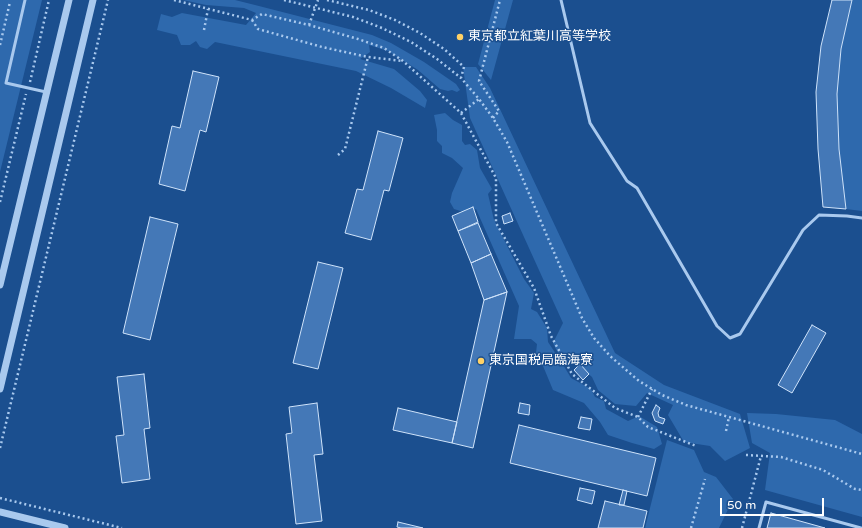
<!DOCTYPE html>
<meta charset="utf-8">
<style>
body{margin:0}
#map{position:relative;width:862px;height:528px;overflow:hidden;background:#1b4f8f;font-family:"Varela Round",sans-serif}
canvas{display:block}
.scale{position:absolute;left:720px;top:498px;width:104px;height:18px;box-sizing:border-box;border:2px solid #fff;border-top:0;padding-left:5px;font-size:12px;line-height:14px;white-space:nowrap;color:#fff;-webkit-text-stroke:3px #1b4f8f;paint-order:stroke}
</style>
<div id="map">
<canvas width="862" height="528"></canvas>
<div class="scale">50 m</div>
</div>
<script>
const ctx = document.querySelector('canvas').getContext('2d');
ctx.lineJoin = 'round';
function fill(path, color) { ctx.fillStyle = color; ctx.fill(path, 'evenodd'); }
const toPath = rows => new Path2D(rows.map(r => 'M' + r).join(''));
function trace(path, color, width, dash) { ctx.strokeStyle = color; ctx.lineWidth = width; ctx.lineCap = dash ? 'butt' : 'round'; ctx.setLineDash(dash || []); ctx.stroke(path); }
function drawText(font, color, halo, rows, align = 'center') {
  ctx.font = font + ' "Varela Round","Noto Sans JP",sans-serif'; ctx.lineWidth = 3; ctx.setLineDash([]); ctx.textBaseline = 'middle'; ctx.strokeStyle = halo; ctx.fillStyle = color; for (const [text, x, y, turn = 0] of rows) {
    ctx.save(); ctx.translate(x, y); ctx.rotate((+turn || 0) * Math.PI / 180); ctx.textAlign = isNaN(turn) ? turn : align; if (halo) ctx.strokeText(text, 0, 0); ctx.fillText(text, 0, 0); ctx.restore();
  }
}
fill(toPath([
 [0,0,42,0,0,172],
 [183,0,235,0,255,5,372,35,391,43,424,62,456,84,460,90,457,92,452,90,448,91,440,89,418,70,388,51,369,45,370,52,360,59,394,69,420,91,427,100,425,108,391,88,356,71,215,42,207,49,200,47,196,41,190,45,181,45,177,35,157,30,161,14,172,17,182,13,246,25,256,13,244,8,206,5],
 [495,0,513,0,491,80,478,64],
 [852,0,862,0,862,211,846,209,839,149,837,94,841,49],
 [463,67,476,67,490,88,615,353,664,385,740,414,750,448,725,461,710,446,684,442,668,415,673,405,647,393,636,406,615,404,598,390,592,377,579,366,561,359,553,343,563,323,470,118],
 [445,113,453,120,462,125,462,141,465,145,470,144,477,150,480,168,492,189,488,194,494,220,524,279,534,293,531,309,537,312,547,328,548,342,562,363,571,378,591,389,595,397,604,401,606,409,628,421,639,416,657,427,662,444,654,449,632,443,608,435,600,422,584,403,553,390,543,366,536,353,537,344,531,339,514,339,519,306,476,209,467,213,454,209,450,202,452,193,463,168,452,158,442,153,442,146,437,141,437,130,434,115],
 [747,413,776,414,835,420,862,434,862,517,765,490,770,453,752,443],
 [667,440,694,450,704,472,716,477,733,499,719,528,645,528]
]), '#2e69ad');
const building = toPath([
 [832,0,852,0,841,49,837,94,839,149,846,209,823,207,818,149,816,92,821,46,832,0],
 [193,71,219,77,206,132,200,130,185,191,159,184,172,126,180,128,193,71],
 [378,131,403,138,389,191,384,190,371,240,345,233,357,189,363,190,378,131],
 [473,207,478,222,458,231,452,216,473,207],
 [510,213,513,221,504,224,502,216,510,213],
 [150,217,178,224,150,340,123,333,150,217],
 [478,223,491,254,471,263,458,231,478,223],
 [491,254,507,292,484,300,471,263,491,254],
 [318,262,343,268,318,369,293,363,318,262],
 [507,292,473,448,452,443,484,300,507,292],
 [812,325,826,333,792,393,778,385,812,325],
 [580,364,589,374,583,380,574,370,580,364],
 [144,374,150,428,144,429,150,479,122,483,116,436,124,435,117,377,144,374],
 [317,403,323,454,314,455,322,521,296,524,286,434,292,433,289,407,317,403],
 [520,403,530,405,529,415,518,413,520,403],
 [656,405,660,408,658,413,659,417,665,419,663,424,655,421,652,413,656,405],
 [398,408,457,422,452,443,393,430,398,408],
 [581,417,592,419,590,430,578,428,581,417],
 [519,425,656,458,647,496,510,463,519,425],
 [580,488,595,491,592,504,577,500,580,488],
 [623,490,627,491,624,505,619,505,623,490],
 [605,501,647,511,643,528,598,528,605,501],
 [771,513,825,528,767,528,771,513],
 [398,522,423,528,401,528,397,527,398,522]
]);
fill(building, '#4478b7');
trace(building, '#cfe3fa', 1);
trace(toPath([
 [174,0,252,20,262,14,309,25,358,39,384,48,403,61,461,113,496,178,496,223,534,288,551,336,572,374,615,408,638,417,648,427,696,446],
 [327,0,369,10,395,20,420,33,444,49,464,67,461,78,479,99,493,118,507,142,582,318,594,338,610,356,639,381,662,395,686,405,862,454],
 [252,20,258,29,322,47,368,57,403,61],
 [309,25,318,0],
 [204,30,208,9],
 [0,45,10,2],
 [30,82,49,0],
 [461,113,479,99],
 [493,118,499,111,479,81,500,0],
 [338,155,345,149,368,57],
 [0,202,26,94],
 [638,417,652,389],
 [726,431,729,417],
 [0,448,108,0],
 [746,455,781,457,823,470,855,489,862,490],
 [0,498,122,528],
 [691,528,705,479],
 [742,528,761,456]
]), '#a9c9ee', 2.5, [2, 3]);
trace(toPath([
 [25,0,6,83,46,92],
 [561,0,590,123,627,181,637,188,717,326,730,338,740,334,803,230,819,215,847,216,862,218],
 [759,528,766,502,861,528]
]), '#a9c9ee', 3);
trace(toPath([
 [0,285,69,0],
 [0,389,93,0],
 [0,512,65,528]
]), '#a9c9ee', 7);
trace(toPath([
 [284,0,353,17,382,28,411,42,437,59,461,78]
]), '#a9c9ee', 2.5, [2, 3]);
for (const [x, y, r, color] of [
 [460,37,4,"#ffd166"],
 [481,361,4,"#ffd166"]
]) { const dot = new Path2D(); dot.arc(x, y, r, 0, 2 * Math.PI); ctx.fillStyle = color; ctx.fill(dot); trace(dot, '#1b4f8f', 1.5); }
drawText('13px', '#fff', '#1b4f8f', [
 ["東京都立紅葉川高等学校",468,37],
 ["東京国税局臨海寮",489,361]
], 'left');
</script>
